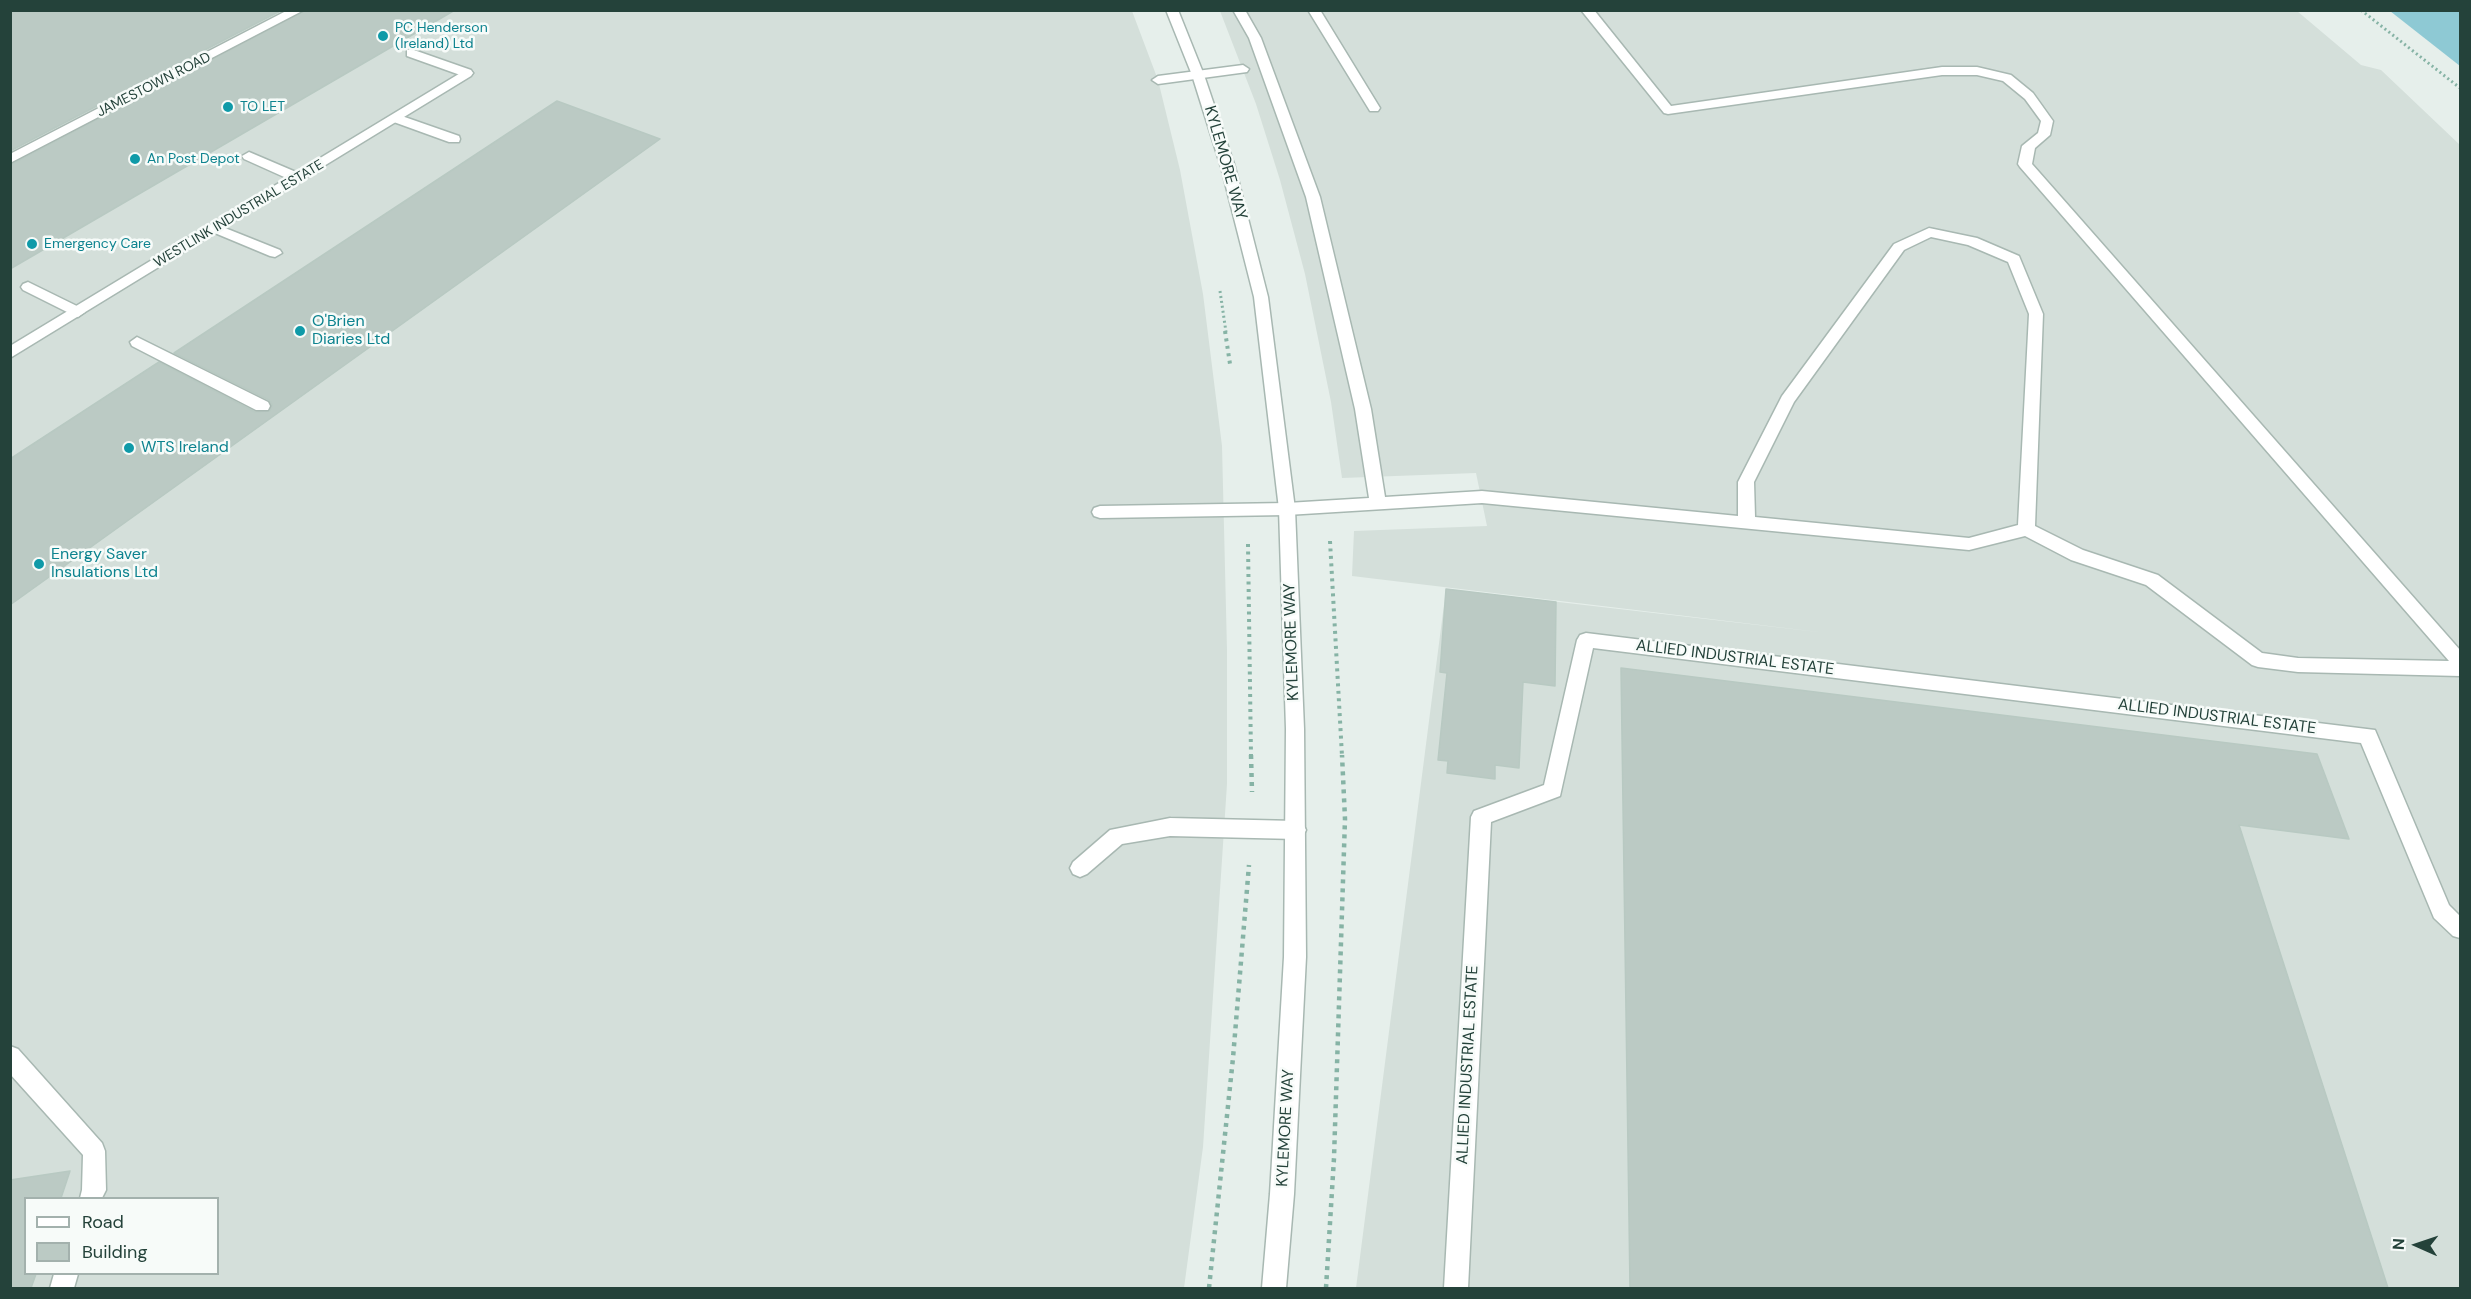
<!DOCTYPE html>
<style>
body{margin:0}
#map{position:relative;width:2471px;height:1299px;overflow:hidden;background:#e6efeb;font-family:"DM Sans",sans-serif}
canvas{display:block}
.frame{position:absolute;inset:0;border:12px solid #24423a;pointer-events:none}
.legend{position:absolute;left:24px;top:1197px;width:195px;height:78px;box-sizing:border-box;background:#f7fbf9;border:2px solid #a3b1ad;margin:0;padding:8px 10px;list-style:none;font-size:18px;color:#24423a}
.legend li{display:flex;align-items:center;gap:12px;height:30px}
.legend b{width:30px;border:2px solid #a3b1ad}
.north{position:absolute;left:2387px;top:1215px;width:60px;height:60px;-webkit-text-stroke:4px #f7fbf9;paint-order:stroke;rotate:273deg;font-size:16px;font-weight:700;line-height:24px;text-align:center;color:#24423a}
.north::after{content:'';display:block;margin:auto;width:21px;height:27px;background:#24423a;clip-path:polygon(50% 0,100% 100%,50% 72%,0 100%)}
</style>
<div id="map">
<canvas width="2471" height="1299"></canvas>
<div class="frame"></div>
<ul class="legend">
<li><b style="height:8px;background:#fff"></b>Road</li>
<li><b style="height:16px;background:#bbcac4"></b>Building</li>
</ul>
<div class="north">N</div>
</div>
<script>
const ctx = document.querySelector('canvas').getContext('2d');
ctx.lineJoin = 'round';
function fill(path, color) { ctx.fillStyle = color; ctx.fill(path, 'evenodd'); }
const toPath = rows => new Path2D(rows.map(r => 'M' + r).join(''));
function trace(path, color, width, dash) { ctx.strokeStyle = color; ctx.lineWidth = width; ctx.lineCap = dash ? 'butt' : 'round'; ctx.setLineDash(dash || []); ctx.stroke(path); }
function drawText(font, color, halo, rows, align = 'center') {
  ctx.font = font + ' "DM Sans",sans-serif'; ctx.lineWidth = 5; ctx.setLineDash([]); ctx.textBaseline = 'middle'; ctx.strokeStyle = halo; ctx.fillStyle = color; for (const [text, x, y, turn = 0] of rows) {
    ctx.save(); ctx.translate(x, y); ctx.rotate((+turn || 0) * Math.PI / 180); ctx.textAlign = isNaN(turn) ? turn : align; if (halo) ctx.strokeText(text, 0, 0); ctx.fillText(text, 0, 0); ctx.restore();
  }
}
fill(toPath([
 [10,11,1132,11,1158,80,1180,170,1203,294,1222,446,1227,650,1227,784,1203,1147,1184,1288,11,1288],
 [26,1198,218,1198,218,1274,26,1274],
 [1220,11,2297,11,2361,65,2381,70,2460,145,2460,1288,1356,1288,1446,589,1827,633,1352,576,1354,531,1487,526,1476,473,1342,478,1331,402,1305,274,1280,180,1256,104]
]), '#d4dfda');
fill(toPath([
 [2390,11,2460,11,2460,66]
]), '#8ec9d4');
const building = toPath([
 [10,10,282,10,10,151,10,10],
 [306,10,455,10,10,269,10,165,306,10],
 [557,101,660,139,10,605,10,459,159,362,255,412,270,411,272,405,269,400,174,353,557,101],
 [1446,589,1556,602,1555,686,1523,682,1519,768,1495,765,1495,779,1447,773,1448,761,1438,760,1447,673,1440,672,1446,589],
 [1621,668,2317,754,2349,839,2239,825,2388,1288,1630,1288,1621,668],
 [70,1171,61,1198,26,1198,26,1274,36,1274,31,1288,10,1288,10,1180,70,1171]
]);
fill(building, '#bbcac4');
trace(building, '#b8c9c2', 1.5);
const service = toPath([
 [1233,10,1245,10,1261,38,1320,197,1371,409,1385,497,1482,491,1738,516,1738,482,1782,396,1894,244,1929,228,1977,238,2019,256,2043,314,2035,526,2083,550,2158,575,2262,653,2298,658,2449,661,2020,167,2018,164,2022,146,2038,133,2041,121,2025,99,2003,81,1977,75,1942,75,1668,114,1664,113,1581,10,1594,10,1671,106,1942,67,1977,67,2011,75,2033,93,2053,121,2050,135,2035,148,2032,164,2460,650,2460,676,2298,672,2258,667,2252,665,2146,585,2071,560,2025,536,1969,550,1482,503,1287,515,1100,518,1094,516,1092,512,1094,508,1100,506,1287,503,1369,498,1355,409,1306,197,1249,38,1233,10],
 [1931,237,1968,245,2008,262,2029,314,2018,525,1969,538,1755,517,1754,482,1794,402,1904,250,1931,237],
 [1308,10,1320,10,1380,108,1378,111,1370,111,1308,10],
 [411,49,471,70,473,73,467,77,463,76,407,56,407,50,411,49],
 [1243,65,1249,69,1247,72,1158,84,1152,80,1158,76,1243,65],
 [396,114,459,136,460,139,459,142,449,142,391,121,390,118,396,114],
 [249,152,303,175,305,178,298,182,293,181,244,159,242,156,249,152],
 [215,224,280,250,282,253,275,257,270,256,210,231,208,228,215,224],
 [28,282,83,309,85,312,78,317,73,315,23,290,21,287,23,284,28,282],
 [137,337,268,402,270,406,268,410,256,410,132,346,130,342,137,337],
 [1586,633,2375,730,2449,905,2460,916,2460,938,2453,936,2434,918,2361,743,1593,648,1560,796,1491,822,1468,1288,1444,1288,1471,817,1474,811,1544,785,1577,640,1580,635,1586,633],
 [1170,818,1296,821,1303,824,1306,830,1303,836,1296,839,1170,836,1122,844,1087,874,1080,877,1073,874,1070,868,1073,862,1110,830,1170,818],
 [10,1046,18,1049,102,1143,105,1151,106,1190,102,1198,80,1198,82,1190,83,1155,10,1074,10,1046],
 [54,1274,78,1274,74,1288,50,1288,54,1274]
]);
const minor = toPath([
 [288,10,304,10,10,163,10,154,288,10],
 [1166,10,1178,10,1204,75,1235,167,1268,297,1295,509,1304,729,1306,957,1294,1194,1286,1288,1262,1288,1270,1194,1284,957,1286,729,1279,509,1254,297,1221,167,1192,75,1166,10],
 [467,69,473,73,471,76,10,358,10,346,467,69]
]);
trace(service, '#a8b8b2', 3);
trace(minor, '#a8b8b2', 3);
trace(toPath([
 [2361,10,2460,88],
 [1220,291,1226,332]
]), '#86b3a5', 3, [2, 3]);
trace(toPath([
 [1225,331,1230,364],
 [1330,541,1342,756],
 [1248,544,1251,756]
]), '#86b3a5', 4, [3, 4.5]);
trace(toPath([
 [1251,755,1252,792],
 [1209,1288,1233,1058,1249,865],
 [1326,1288,1334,1158,1345,819,1342,755]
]), '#86b3a5', 4.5, [4, 5]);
fill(service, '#fff');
fill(minor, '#fff');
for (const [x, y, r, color] of [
 [383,36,6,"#0f9aa8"],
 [228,107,6,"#0f9aa8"],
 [135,159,6,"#0f9aa8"],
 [32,244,6,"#0f9aa8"],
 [300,331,6,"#0f9aa8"],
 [129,448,6,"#0f9aa8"],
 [39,564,6,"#0f9aa8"]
]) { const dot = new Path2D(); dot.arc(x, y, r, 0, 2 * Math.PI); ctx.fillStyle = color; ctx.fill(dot); trace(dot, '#f7fbf9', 2); }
drawText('14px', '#0d838f', '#f7fbf9', [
 ["PC Henderson",395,28],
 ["(Ireland) Ltd",395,44],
 ["TO LET",240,107],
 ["An Post Depot",147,159],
 ["Emergency Care",44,244]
], 'left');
drawText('14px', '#24423a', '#f7fbf9', [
 ["JAMESTOWN ROAD",154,85,-27],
 ["WESTLINK INDUSTRIAL ESTATE",239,214,-31]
]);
drawText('16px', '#24423a', '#f7fbf9', [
 ["KYLEMORE WAY",1225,163,74],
 ["KYLEMORE WAY",1292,642,-92],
 ["ALLIED INDUSTRIAL ESTATE",1735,658,7],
 ["ALLIED INDUSTRIAL ESTATE",2217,717,7],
 ["ALLIED INDUSTRIAL ESTATE",1468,1065,-87],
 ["KYLEMORE WAY",1286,1128,-87]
]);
drawText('16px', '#0d838f', '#f7fbf9', [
 ["O'Brien",312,322],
 ["Diaries Ltd",312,340],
 ["WTS Ireland",141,448],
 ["Energy Saver",51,555],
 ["Insulations Ltd",51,573]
], 'left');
</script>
